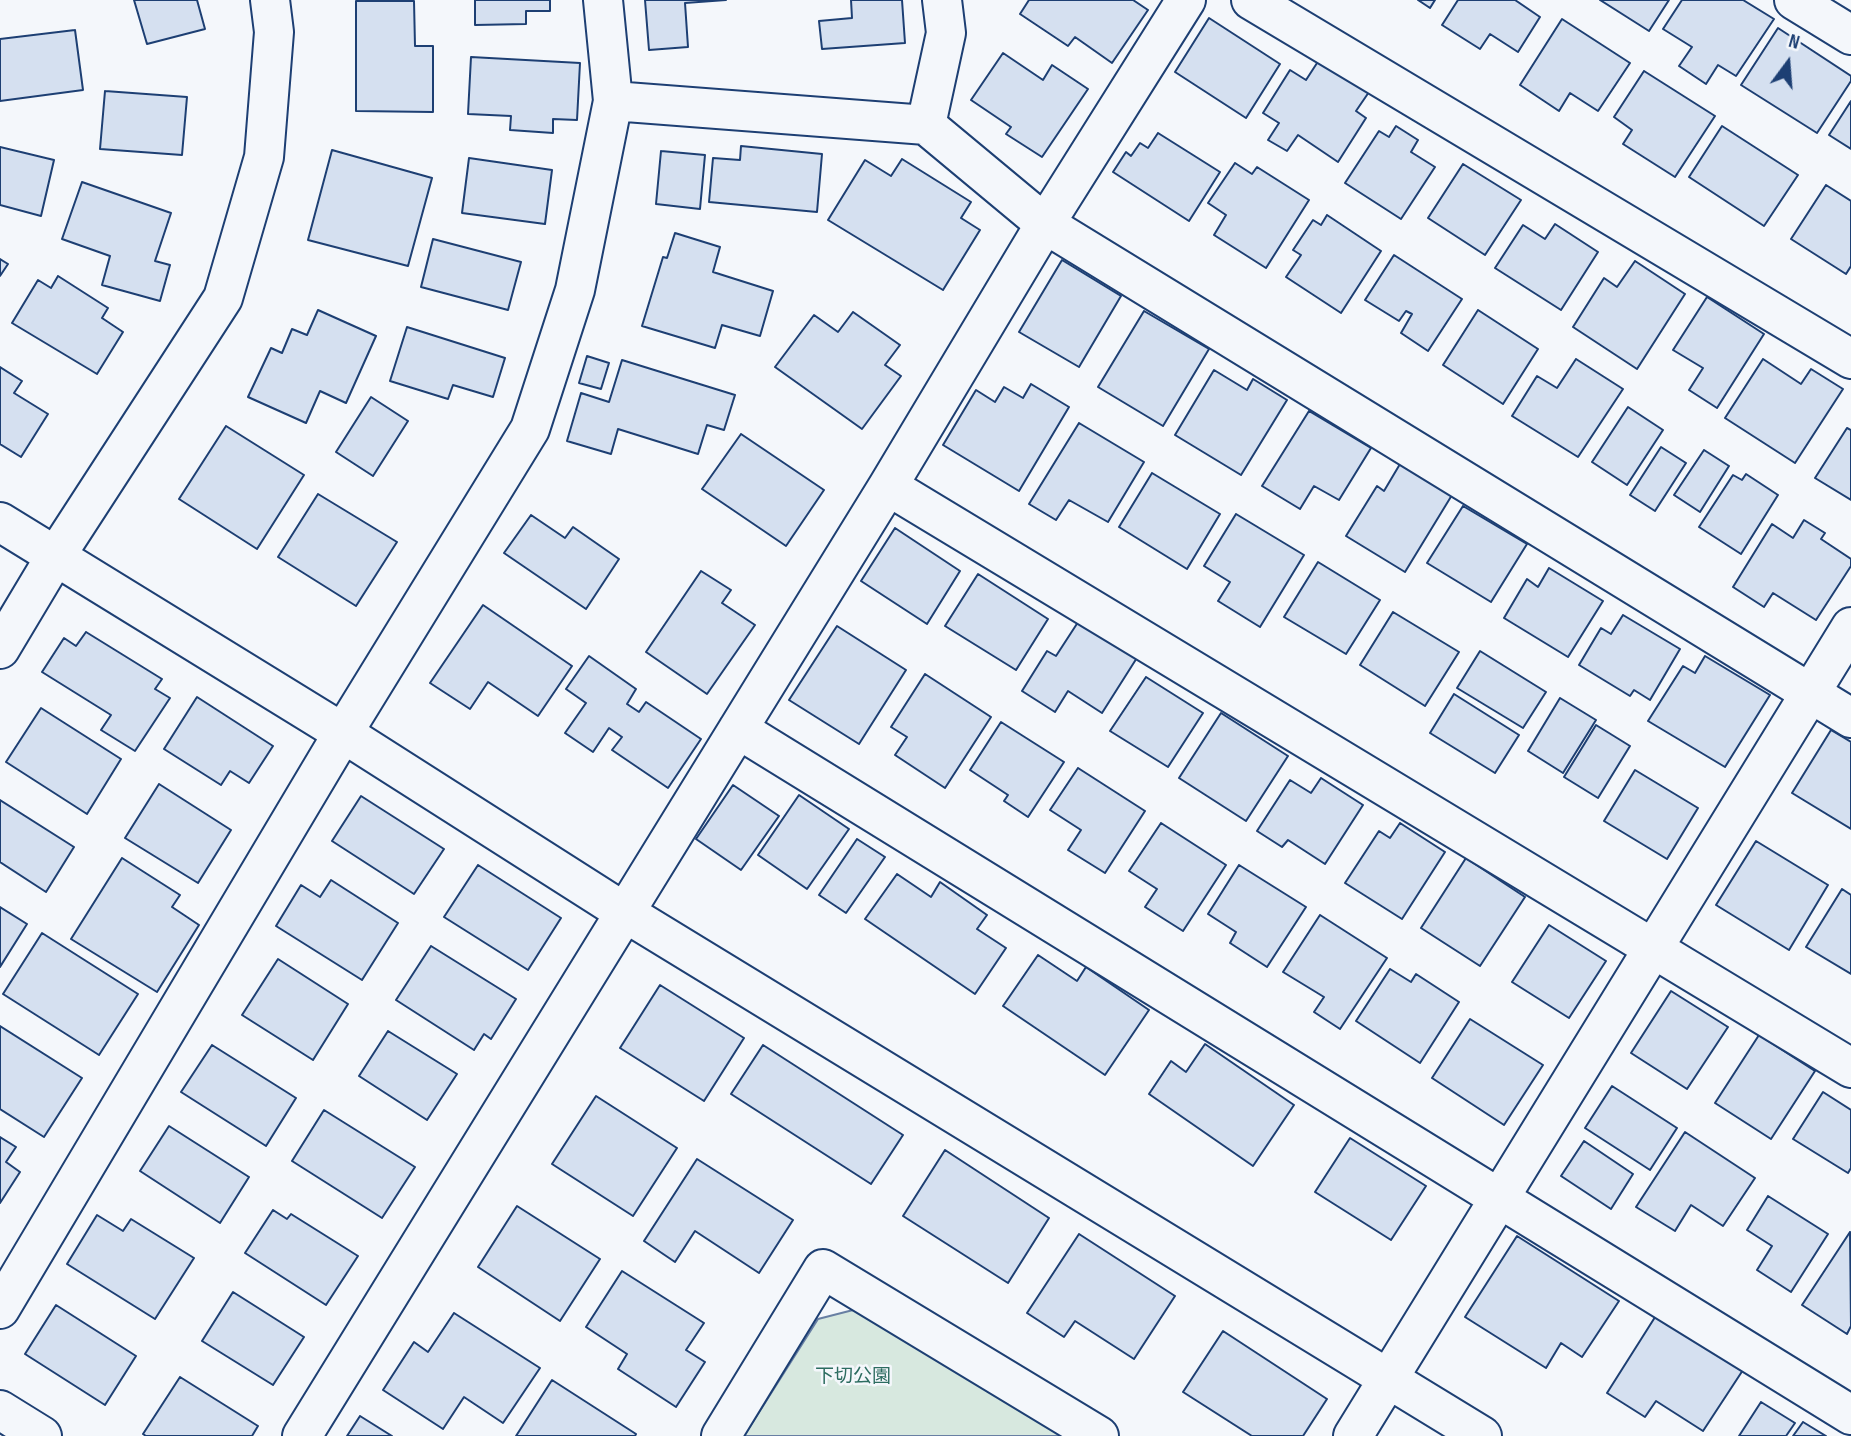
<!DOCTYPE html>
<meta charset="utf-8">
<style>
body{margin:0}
#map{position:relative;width:1851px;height:1436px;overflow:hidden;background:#f4f7fb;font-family:"Sofia Sans Condensed",sans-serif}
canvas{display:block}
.north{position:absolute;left:1753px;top:28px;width:70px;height:70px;-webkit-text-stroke:5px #f4f7fb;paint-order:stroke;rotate:16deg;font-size:19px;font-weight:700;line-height:28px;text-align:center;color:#1d3f73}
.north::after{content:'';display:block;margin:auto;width:24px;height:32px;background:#1d3f73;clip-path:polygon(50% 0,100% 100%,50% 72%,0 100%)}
</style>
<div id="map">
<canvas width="1851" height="1436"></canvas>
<div class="north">N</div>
</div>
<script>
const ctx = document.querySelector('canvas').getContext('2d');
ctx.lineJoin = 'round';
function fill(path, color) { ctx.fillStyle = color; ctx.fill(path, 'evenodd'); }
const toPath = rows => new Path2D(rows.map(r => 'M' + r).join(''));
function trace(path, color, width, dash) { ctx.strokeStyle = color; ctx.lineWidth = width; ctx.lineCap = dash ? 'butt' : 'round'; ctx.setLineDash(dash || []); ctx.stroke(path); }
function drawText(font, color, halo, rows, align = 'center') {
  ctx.font = font + ' "Sofia Sans Condensed","Noto Sans JP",sans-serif'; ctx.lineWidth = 5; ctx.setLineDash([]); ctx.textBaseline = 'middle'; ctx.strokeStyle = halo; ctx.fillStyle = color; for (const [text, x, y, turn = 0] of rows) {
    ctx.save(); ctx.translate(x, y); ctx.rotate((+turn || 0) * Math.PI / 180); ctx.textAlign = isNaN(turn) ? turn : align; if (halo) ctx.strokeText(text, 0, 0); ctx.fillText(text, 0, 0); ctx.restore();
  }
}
const green = toPath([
 [857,1309,1067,1436,744,1436,818,1319,857,1309]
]);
fill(green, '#d7e8df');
trace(green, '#687fa3', 2);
const building = toPath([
 [134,0,197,0,205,29,147,44,134,0],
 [475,0,550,0,550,11,526,11,526,24,475,25,475,0],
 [645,0,726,0,685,3,688,47,649,50,645,0],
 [851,0,902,0,905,43,822,49,819,21,852,18,851,0],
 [1029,0,1133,0,1148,10,1112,63,1075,37,1068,46,1020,14,1029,0],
 [1418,0,1435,0,1430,8,1418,0],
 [1458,0,1515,0,1540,17,1518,52,1490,34,1480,49,1442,25,1458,0],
 [1600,0,1669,0,1649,31,1600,0],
 [1682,0,1743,0,1774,19,1736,76,1718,65,1706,84,1679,66,1692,47,1663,29,1682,0],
 [356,1,414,1,415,46,433,46,433,112,356,111,356,1],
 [1209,18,1280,64,1246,118,1175,72,1209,18],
 [1562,19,1630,63,1598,111,1570,93,1559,111,1520,85,1562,19],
 [1778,28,1851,76,1851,81,1817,133,1741,85,1778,28],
 [75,30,83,90,0,101,0,39,75,30],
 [1003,53,1043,80,1052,65,1088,89,1042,157,1006,134,1011,127,971,100,1003,53],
 [471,57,580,63,577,120,553,119,553,133,510,130,511,116,468,114,471,57],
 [1319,60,1369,92,1356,111,1366,118,1338,162,1298,135,1287,151,1268,140,1279,123,1263,113,1290,70,1306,80,1319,60],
 [1644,71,1715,116,1675,177,1623,144,1632,130,1614,117,1644,71],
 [105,91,187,97,182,155,100,149,105,91],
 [1851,101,1851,149,1829,135,1851,101],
 [1396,126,1418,140,1411,152,1435,167,1401,219,1345,183,1379,131,1389,137,1396,126],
 [1722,126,1798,175,1764,226,1689,177,1722,126],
 [1158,133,1220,172,1189,221,1113,172,1126,152,1131,156,1140,143,1148,148,1158,133],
 [741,146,822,154,817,212,709,202,713,158,740,160,741,146],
 [0,147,54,160,41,216,0,205,0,147],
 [332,150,432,178,408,266,308,240,332,150],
 [661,151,705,155,700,209,656,204,661,151],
 [469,158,552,170,545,224,462,213,469,158],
 [902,159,971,202,961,218,980,230,943,290,828,220,865,160,891,176,902,159],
 [1235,163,1252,174,1257,167,1309,200,1266,268,1214,235,1226,215,1208,203,1235,163],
 [1463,164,1521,200,1485,255,1428,218,1463,164],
 [82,182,171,213,155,261,170,265,160,301,102,285,110,256,62,239,82,182],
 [1826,185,1851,201,1851,266,1846,274,1791,239,1826,185],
 [1327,215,1381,251,1341,313,1286,277,1301,255,1293,250,1313,220,1321,225,1327,215],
 [1555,224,1598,252,1561,310,1495,268,1523,225,1545,239,1555,224],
 [675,233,720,247,713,272,773,291,760,336,722,325,715,348,642,326,663,257,667,258,675,233],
 [433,239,521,262,508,310,421,287,433,239],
 [1394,255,1462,299,1428,351,1401,333,1412,314,1406,311,1399,321,1365,300,1394,255],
 [0,259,8,264,0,276,0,259],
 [1062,260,1121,296,1079,367,1019,332,1062,260],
 [1635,261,1685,294,1637,369,1573,327,1604,278,1617,287,1635,261],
 [58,276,108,308,102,318,123,332,97,374,12,323,38,280,51,288,58,276],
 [1707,297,1764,334,1717,408,1689,390,1703,368,1673,350,1707,297],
 [318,310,376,336,346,403,320,391,306,423,248,397,271,348,282,353,292,329,307,335,318,310],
 [1478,310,1538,349,1503,404,1443,365,1478,310],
 [1144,311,1209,349,1163,426,1098,387,1144,311],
 [853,312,900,345,885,365,901,376,862,429,775,367,814,315,838,332,853,312],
 [407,327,505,358,493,397,453,385,448,399,390,381,407,327],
 [587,356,609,363,601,389,579,383,587,356],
 [1576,359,1623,389,1578,457,1512,416,1537,376,1557,388,1576,359],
 [1763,359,1801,384,1811,369,1843,389,1795,463,1725,418,1763,359],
 [622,360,735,395,724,430,707,425,698,454,618,429,611,454,567,441,581,393,609,402,622,360],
 [0,367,22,381,14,393,48,414,21,457,0,444,0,367],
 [1214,370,1247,390,1253,379,1287,400,1241,475,1175,435,1214,370],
 [1031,384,1069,407,1019,491,943,445,976,390,995,402,1004,387,1023,398,1031,384],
 [371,397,408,421,373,476,336,452,371,397],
 [1628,407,1663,430,1627,485,1592,462,1628,407],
 [1309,411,1371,448,1339,500,1314,486,1300,509,1262,486,1309,411],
 [1079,423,1144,462,1108,522,1069,500,1056,520,1029,504,1079,423],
 [226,426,304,475,257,549,179,499,226,426],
 [1847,428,1851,430,1851,500,1815,478,1847,428],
 [741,434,824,490,786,546,702,489,741,434],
 [1661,447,1686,463,1655,511,1630,495,1661,447],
 [1704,450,1729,466,1700,512,1674,495,1704,450],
 [1400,464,1452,495,1405,572,1346,536,1377,486,1384,491,1400,464],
 [1152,473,1220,514,1187,569,1119,527,1152,473],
 [1746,474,1778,495,1741,554,1699,527,1733,475,1742,480,1746,474],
 [318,494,397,542,356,606,278,557,318,494],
 [1463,506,1527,544,1491,602,1427,563,1463,506],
 [1236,514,1304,555,1260,627,1218,601,1230,582,1204,566,1236,514],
 [531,515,565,538,573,527,619,559,586,609,504,553,531,515],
 [1804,520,1825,533,1821,539,1851,559,1851,566,1816,620,1773,593,1764,607,1733,587,1772,524,1793,538,1804,520],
 [895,528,960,571,927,624,861,581,895,528],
 [1318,562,1380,600,1346,654,1284,617,1318,562],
 [1549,568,1603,601,1568,657,1504,618,1527,579,1538,587,1549,568],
 [701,571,731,590,722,603,755,625,707,694,646,652,701,571],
 [978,574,1048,619,1016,670,945,626,978,574],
 [483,605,572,666,538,716,488,682,470,709,430,683,483,605],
 [1393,612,1459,652,1425,706,1360,665,1393,612],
 [1623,615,1680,649,1650,700,1634,690,1630,696,1579,665,1601,628,1611,634,1623,615],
 [1082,616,1140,653,1102,713,1068,691,1055,712,1022,691,1047,651,1056,656,1082,616],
 [837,626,906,670,859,744,789,700,837,626],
 [86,632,162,679,155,689,170,698,135,751,101,730,111,715,42,672,64,638,76,646,86,632],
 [1480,651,1546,692,1523,728,1457,688,1480,651],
 [589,656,636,689,627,704,639,712,646,702,701,739,668,788,612,750,622,737,609,728,593,752,565,733,586,703,566,689,589,656],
 [1705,656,1770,695,1725,767,1648,721,1683,666,1695,673,1705,656],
 [925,674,991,717,945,788,895,755,907,737,891,727,925,674],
 [1146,677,1203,713,1168,767,1110,731,1146,677],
 [1454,694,1519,735,1495,773,1430,733,1454,694],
 [197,697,273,746,249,783,230,771,221,785,164,749,197,697],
 [1560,698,1596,720,1563,773,1528,751,1560,698],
 [41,708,121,759,87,814,6,762,41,708],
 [1221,713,1288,756,1246,821,1179,778,1221,713],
 [1001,722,1064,762,1028,817,1004,801,1008,795,970,770,1001,722],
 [1596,725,1630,746,1598,798,1564,777,1596,725],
 [1831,730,1851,742,1851,829,1792,793,1831,730],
 [1078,768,1145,811,1105,873,1068,850,1081,830,1050,810,1078,768],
 [1635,770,1698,808,1667,859,1604,821,1635,770],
 [1321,778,1363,805,1325,864,1288,840,1282,847,1257,831,1290,780,1311,793,1321,778],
 [159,784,231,830,198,883,125,838,159,784],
 [733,785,779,816,741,870,696,839,733,785],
 [799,795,849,829,807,889,758,855,799,795],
 [361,796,444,849,414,894,332,841,361,796],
 [0,800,74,847,46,892,0,862,0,800],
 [1161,823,1226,865,1183,931,1145,907,1157,889,1129,871,1161,823],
 [1400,823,1445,852,1402,919,1345,883,1379,831,1390,838,1400,823],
 [857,839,885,857,846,913,819,895,857,839],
 [1756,841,1828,885,1789,950,1716,905,1756,841],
 [122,858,180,895,172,907,199,925,157,992,71,939,122,858],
 [1466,858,1525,897,1480,966,1421,928,1466,858],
 [478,865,561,918,528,970,444,917,478,865],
 [1239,865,1306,907,1267,967,1230,943,1236,932,1208,914,1239,865],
 [897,874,931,897,940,882,987,915,977,929,1006,948,975,994,865,919,897,874],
 [331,880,398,923,362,980,276,926,301,885,320,897,331,880],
 [1842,889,1851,895,1851,974,1806,947,1842,889],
 [0,907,27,924,0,967,0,907],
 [1320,915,1387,958,1340,1029,1314,1012,1324,997,1283,972,1320,915],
 [1549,925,1606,961,1569,1018,1512,982,1549,925],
 [42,933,138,994,99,1055,3,994,42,933],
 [431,946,516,999,491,1039,484,1034,474,1050,396,1000,431,946],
 [1038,955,1077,981,1086,967,1149,1010,1105,1075,1003,1006,1038,955],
 [278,959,348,1004,313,1060,242,1015,278,959],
 [1390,969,1411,982,1416,974,1459,1002,1420,1063,1356,1021,1390,969],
 [660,985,744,1038,704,1101,620,1048,660,985],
 [1671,991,1728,1027,1687,1089,1631,1053,1671,991],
 [1470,1019,1543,1065,1504,1125,1432,1078,1470,1019],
 [0,1026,82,1078,44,1137,0,1109,0,1026],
 [388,1031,457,1074,427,1120,359,1076,388,1031],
 [1759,1035,1815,1071,1771,1139,1715,1103,1759,1035],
 [1205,1044,1294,1105,1253,1166,1149,1094,1171,1061,1186,1072,1205,1044],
 [212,1045,296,1098,266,1146,181,1092,212,1045],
 [763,1045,903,1135,871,1184,731,1094,763,1045],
 [1612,1086,1677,1128,1650,1170,1585,1128,1612,1086],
 [1823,1092,1851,1110,1851,1168,1848,1173,1793,1139,1823,1092],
 [596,1096,677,1148,633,1216,552,1164,596,1096],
 [324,1110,415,1167,382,1218,292,1161,324,1110],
 [169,1126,249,1177,220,1223,140,1171,169,1126],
 [1685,1132,1755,1178,1723,1226,1691,1205,1675,1231,1636,1207,1685,1132],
 [0,1137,16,1147,6,1162,20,1172,0,1203,0,1137],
 [1350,1138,1426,1186,1391,1240,1315,1192,1350,1138],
 [1584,1141,1633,1174,1611,1209,1561,1176,1584,1141],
 [945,1150,1049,1218,1008,1283,903,1216,945,1150],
 [697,1159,793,1220,759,1273,695,1231,675,1262,644,1241,697,1159],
 [1768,1196,1828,1234,1791,1292,1757,1270,1772,1246,1747,1230,1768,1196],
 [517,1206,600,1259,560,1321,478,1267,517,1206],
 [273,1210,287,1219,291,1214,358,1256,326,1305,245,1253,273,1210],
 [97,1215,123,1231,131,1219,194,1258,155,1319,67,1264,97,1215],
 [1850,1232,1851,1326,1847,1334,1802,1305,1850,1232],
 [1079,1234,1175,1296,1134,1359,1075,1321,1064,1337,1027,1313,1079,1234],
 [1517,1236,1619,1301,1582,1357,1561,1343,1546,1368,1465,1317,1517,1236],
 [622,1271,704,1323,686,1350,705,1362,676,1407,618,1369,627,1354,586,1327,622,1271],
 [233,1292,304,1337,273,1385,202,1341,233,1292],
 [56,1305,136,1356,105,1405,25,1354,56,1305],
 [454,1313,540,1368,503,1423,464,1397,443,1429,383,1390,414,1342,428,1352,454,1313],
 [1657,1314,1743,1370,1703,1431,1656,1401,1645,1417,1607,1393,1657,1314],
 [1223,1331,1327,1399,1303,1436,1252,1436,1183,1392,1223,1331],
 [180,1377,258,1426,252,1436,146,1436,143,1434,180,1377],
 [552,1380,636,1434,635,1436,516,1436,552,1380],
 [1761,1402,1795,1423,1786,1436,1739,1436,1761,1402],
 [360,1416,392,1436,347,1436,360,1416],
 [1803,1422,1826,1436,1793,1436,1803,1422]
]);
fill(building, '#d5e0f0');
trace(building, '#1d3f73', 2);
const minor = toPath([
 [1251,0,1851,359],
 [1794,0,1851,35],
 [613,101,926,125,1045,224,1851,718],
 [926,125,946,33,942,0],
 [888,486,1851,1068],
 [0,522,343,733,624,912,1482,1436],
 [0,649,55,557,223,298,264,157,274,32,270,0],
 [738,729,1851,1415],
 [0,1309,343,733,530,429,575,290,613,101,603,0],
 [0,1410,42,1436],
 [302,1436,888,486,1045,224,1186,0],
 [721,1436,823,1269,1099,1436],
 [1353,1436,1851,627]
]);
trace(minor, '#1d3f73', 42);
trace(minor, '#f4f7fb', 38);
drawText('19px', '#2c6c60', '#f4f7fb', [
 ["下切公園",853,1377]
]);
</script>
